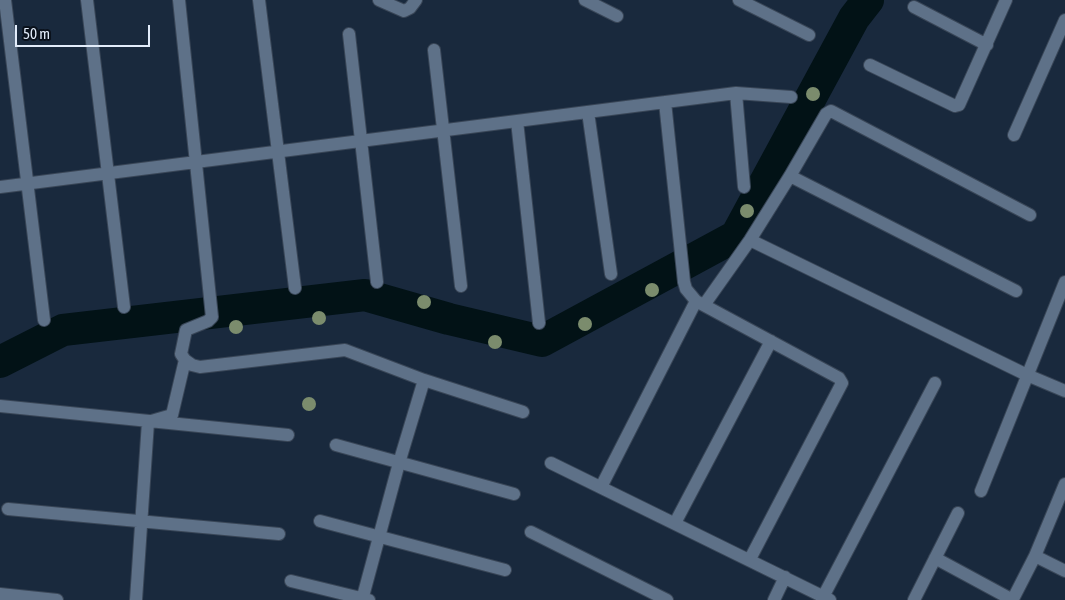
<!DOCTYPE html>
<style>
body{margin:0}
#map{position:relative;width:1065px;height:600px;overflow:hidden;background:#19293d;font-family:"Asap Condensed",sans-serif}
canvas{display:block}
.scale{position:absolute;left:15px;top:25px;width:135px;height:22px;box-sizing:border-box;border:2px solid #e2ecfa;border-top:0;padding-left:6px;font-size:15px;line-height:18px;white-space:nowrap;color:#e2ecfa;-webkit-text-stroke:4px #0a111b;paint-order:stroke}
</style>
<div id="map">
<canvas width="1065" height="600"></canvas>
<div class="scale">50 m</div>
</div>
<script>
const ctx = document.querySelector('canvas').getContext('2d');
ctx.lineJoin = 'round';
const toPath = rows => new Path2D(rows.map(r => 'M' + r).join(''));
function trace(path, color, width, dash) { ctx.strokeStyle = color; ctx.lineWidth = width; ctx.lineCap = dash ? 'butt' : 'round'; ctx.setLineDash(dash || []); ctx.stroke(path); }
trace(toPath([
 [0,362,63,330,365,295,449,319,542,341,736,236,854,18,868,0]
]), '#021216', 32);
const minor = toPath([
 [5,0,44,320],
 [87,0,124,307],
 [179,0,212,317,208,321,186,330,181,354,185,360,192,365,200,367,345,350,424,380,523,412],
 [259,0,295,288],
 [379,0,404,11,410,8,416,0],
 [585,0,617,16],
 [739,0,809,35],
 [914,7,987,45],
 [349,34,377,282],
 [434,50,461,286],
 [870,65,955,106,959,105,1006,0],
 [736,93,744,187],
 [665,102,684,282,686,289,696,301,839,378,842,383,750,559],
 [588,112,611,274],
 [517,121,539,323],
 [1014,135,1065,20],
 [790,176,1016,291],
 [0,187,736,93,791,97],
 [750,240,1027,375,1065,391],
 [704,305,750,240,790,176,826,114,831,111,1030,215],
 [0,406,288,435],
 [336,445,514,494],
 [551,463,830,600],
 [601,487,696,301],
 [981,491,1065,282],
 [8,509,279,534],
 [320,521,505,570],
 [675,523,771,341],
 [531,532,667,600],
 [1035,556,1065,571],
 [935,558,1009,598,1013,599,1035,556,1065,484],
 [291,581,369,600],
 [0,594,57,600],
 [823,597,935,383],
 [136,600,148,422,172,415,185,360],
 [362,600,399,463,424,380],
 [774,600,785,577],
 [914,600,958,513]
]);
trace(minor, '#394657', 14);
trace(minor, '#5e7188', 12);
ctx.fillStyle = '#7b8c6d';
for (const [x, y] of [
 [813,94],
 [747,211],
 [652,290],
 [424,302],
 [319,318],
 [585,324],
 [236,327],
 [495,342],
 [309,404]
]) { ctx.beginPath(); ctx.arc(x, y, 7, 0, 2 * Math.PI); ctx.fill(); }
</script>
